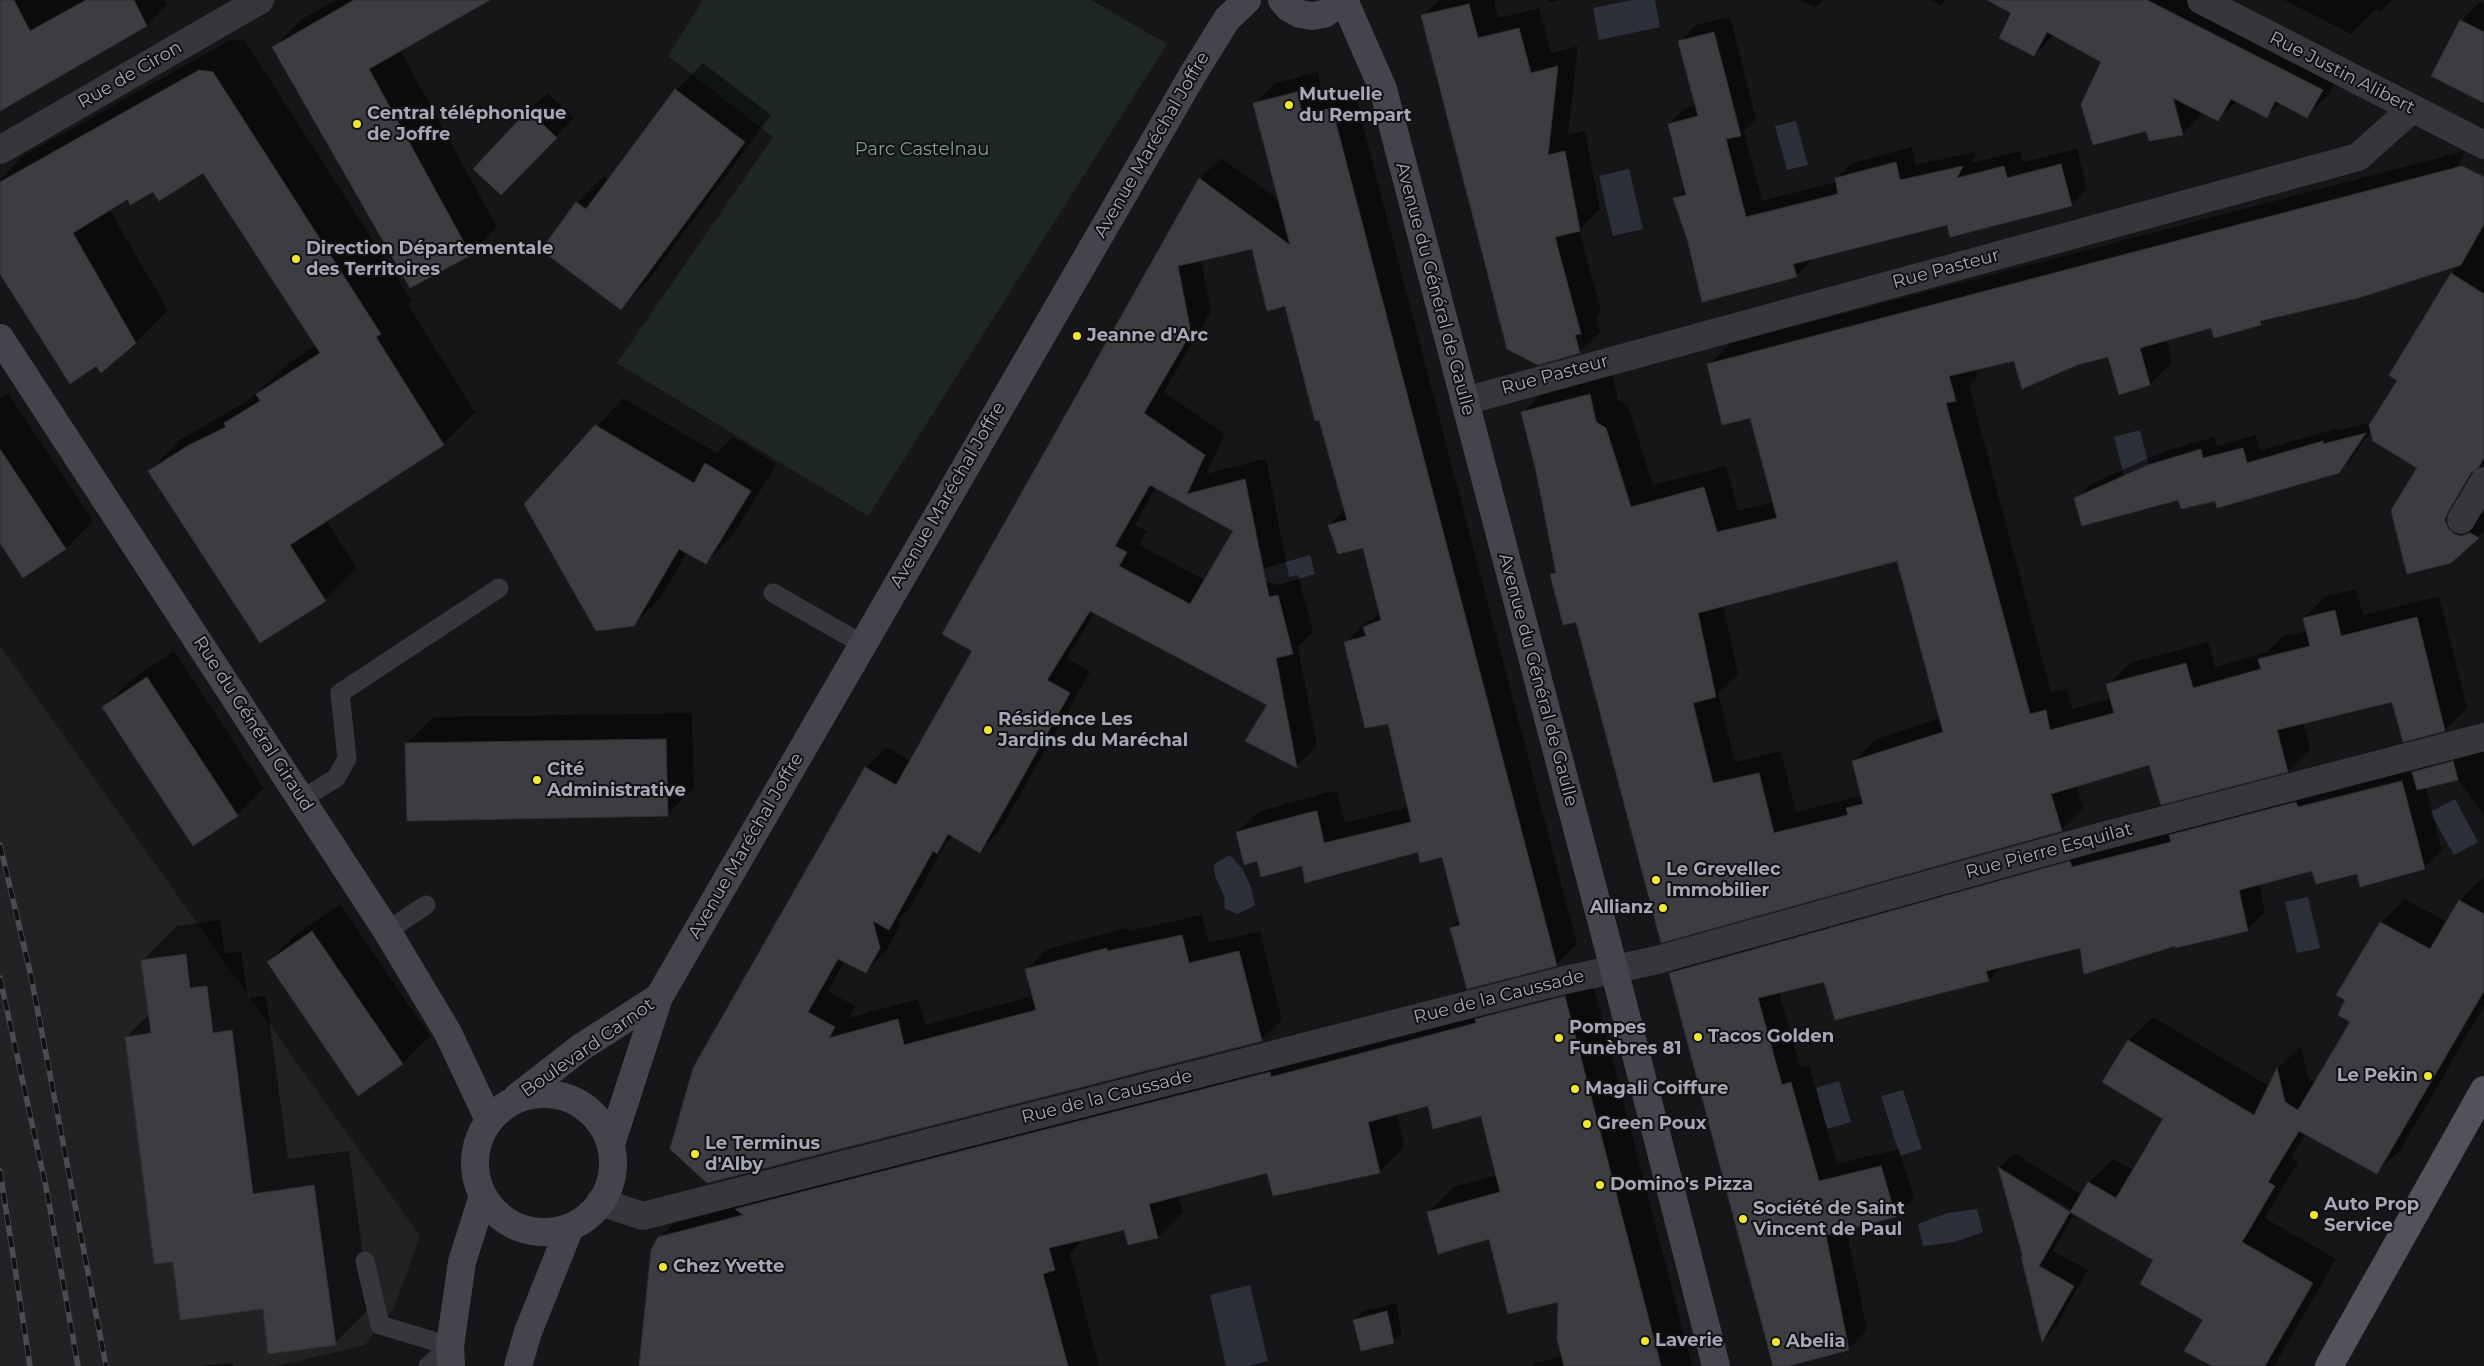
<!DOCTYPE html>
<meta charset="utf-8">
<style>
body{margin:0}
canvas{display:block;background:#161517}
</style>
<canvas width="2484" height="1366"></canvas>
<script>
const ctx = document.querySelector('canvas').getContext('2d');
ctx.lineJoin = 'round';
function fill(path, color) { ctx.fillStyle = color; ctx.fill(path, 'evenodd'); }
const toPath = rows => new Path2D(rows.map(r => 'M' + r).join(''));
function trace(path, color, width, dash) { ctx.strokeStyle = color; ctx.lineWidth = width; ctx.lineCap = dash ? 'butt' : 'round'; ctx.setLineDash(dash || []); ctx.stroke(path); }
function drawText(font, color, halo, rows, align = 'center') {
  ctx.font = font + ' Montserrat,sans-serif'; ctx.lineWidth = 4; ctx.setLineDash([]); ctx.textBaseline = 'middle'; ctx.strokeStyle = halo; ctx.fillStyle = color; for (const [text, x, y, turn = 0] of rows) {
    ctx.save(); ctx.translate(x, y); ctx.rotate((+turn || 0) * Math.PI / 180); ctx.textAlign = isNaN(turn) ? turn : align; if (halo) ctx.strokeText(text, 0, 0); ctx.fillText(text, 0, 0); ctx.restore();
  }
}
fill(toPath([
 [0,646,420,1236,394,1308,365,1345,277,1366,0,1366]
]), '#222124');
fill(toPath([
 [703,0,1091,0,1167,44,868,516,617,363,773,137,668,56]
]), '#1f2722');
fill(toPath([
 [1632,0,1655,0,1660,27,1599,40,1593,8],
 [1796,121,1808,165,1787,170,1775,126],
 [1629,169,1643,229,1613,236,1599,176],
 [2140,430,2151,474,2125,480,2114,437],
 [1310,555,1315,574,1277,585,1263,580,1262,569],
 [2455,799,2478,842,2454,855,2430,812],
 [1230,855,1243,870,1251,887,1255,905,1238,914,1225,909,1224,896,1215,876,1214,864],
 [2308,897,2320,948,2297,953,2285,902],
 [1839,1081,1851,1122,1827,1129,1816,1088],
 [1903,1090,1922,1149,1900,1156,1881,1096],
 [1977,1209,1983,1232,1954,1242,1923,1246,1918,1224,1947,1213],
 [1250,1285,1268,1361,1249,1366,1226,1366,1210,1295]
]), '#2b303b');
fill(toPath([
 [0,0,165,0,167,4,147,25,0,109],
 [335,0,487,0,400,50,497,227,470,254,274,47,301,20],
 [1439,0,1494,0,1498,18,1539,8,1551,53,1578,46,1568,135,1585,131,1600,209,1579,230,1601,312,1596,317,1600,332,1579,352,1423,16],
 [1548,0,1560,0,1549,3],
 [1799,0,1823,0,1815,8],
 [1931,0,1946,0,1940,6],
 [1984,0,2212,0,2344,67,2329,94,2307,116,2280,103,2267,116,2237,101,2218,119,2204,112,2182,134,2147,130,2103,61,2054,35,2034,55,2013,13],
 [2284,0,2392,0,2381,11,2376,9,2351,34],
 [2480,2,2484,5,2484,90,2461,21],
 [1730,17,1756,119,1744,131,1762,201,1837,182,1836,179,1853,163,1912,147,1916,165,1978,151,1971,163,2020,151,2023,162,2077,149,2087,189,2071,205,1948,224,1812,258,1812,260,1796,276,1689,241,1675,199,1686,188,1669,124,1685,108,1697,105,1680,42,1696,25],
 [232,39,245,41,412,301,408,305,475,412,443,444,326,520,357,568,325,600,149,471,181,439,249,400,290,362,316,345,204,171,153,191,129,197,109,209,168,310,136,342,101,371,0,272,0,180,23,156],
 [703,63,771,115,648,281,621,308,577,203,604,176,609,180,676,90],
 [1318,72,1322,94,1353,88,1577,944,1556,965,1451,928,1460,919,1443,856,1419,850,1303,865,1258,860,1237,832,1258,812,1328,792,1337,791,1345,823,1409,807,1389,722,1346,642,1367,621,1372,620,1380,612,1364,547,1329,525,1345,509,1286,305,1252,247,1201,260,1211,311,1164,392,1225,434,1206,474,1266,459,1289,577,1298,575,1313,632,1298,647,1317,746,1296,767,1269,705,1095,612,1067,658,1090,672,1000,830,980,851,953,836,945,844,910,908,898,919,900,926,886,951,866,972,845,961,828,991,855,1006,848,1018,918,999,925,1025,1033,996,1026,970,1047,949,1127,928,1128,931,1202,915,1209,943,1260,931,1282,1020,1261,1040,708,1182,866,768,886,747,911,761,973,651,944,634,1200,178,1221,158,1280,201,1254,104,1275,83],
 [1156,487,1235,531,1205,580,1139,545,1147,531,1135,525],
 [547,93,574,118,519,175,529,111],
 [2465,151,2449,186,2484,203,2484,465,2467,496,2476,512,2484,514,2484,531,2451,562,2419,467,2372,429,2352,458,2338,472,2216,500,2076,499,2089,485,2162,452,2214,437,2217,446,2256,435,2260,450,2336,429,2336,431,2373,422,2399,381,2390,375,2457,265,2267,318,2260,324,2212,326,2166,339,2172,362,2150,384,2120,393,2109,356,2015,359,1975,369,1977,378,1969,386,2051,692,2067,689,2072,709,2111,698,2108,685,2130,663,2208,642,2215,667,2267,652,2282,637,2307,631,2304,618,2326,596,2356,589,2363,615,2439,596,2467,708,2445,730,2393,701,2303,723,2310,749,2288,771,2161,803,2150,764,2077,786,2083,808,2061,830,1662,941,1577,620,1552,575,1556,570,1538,471,1522,413,1544,391,1612,373,1618,400,1628,406,1653,485,1726,466,1738,511,1774,502,1751,417,1709,365,1731,343],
 [1898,560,1940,718,1876,739,1854,761,1862,794,1860,796,1796,812,1781,751,1735,762,1718,693,1738,674,1723,605],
 [8,393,93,521,66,548,24,576,0,541,0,398],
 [623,398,717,453,733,437,777,464,732,536,705,563,687,552,661,597,634,625,525,505],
 [174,651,264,788,237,815,104,707,131,680],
 [692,713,694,788,667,815,406,744,433,717],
 [2484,747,2484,815,2457,779,2426,787,2442,850,2424,868,2358,872,2313,869,2259,883,2265,912,2247,930,2175,944,2081,947,2003,966,1989,980,1825,981,1779,992,1800,1067,1809,1065,1837,1164,1899,1149,1914,1198,1896,1216,1846,1228,1867,1330,1849,1349,1783,1366,1774,1366,1670,974,1688,956],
 [2484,877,2484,1006,2401,1149,2377,1173,2306,1133,2291,1158,2298,1162,2265,1218,2336,1259,2276,1363,2273,1366,2214,1366,2205,1319,2155,1259,2021,1180,2021,1183,2073,1216,2053,1251,2088,1270,2057,1325,2043,1340,2023,1255,1999,1168,2014,1153,2082,1195,2089,1183,2113,1159,2134,1171,2165,1119,2104,1082,2129,1040,2153,1017,2269,1086,2278,1068,2301,1046,2308,1078,2316,1083,2352,1021,2381,923,2405,899,2447,922,2460,900],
 [340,904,430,1036,403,1063,359,1094,268,962,295,935],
 [220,920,225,954,241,951,248,998,266,996,288,1159,349,1151,370,1308,335,1343,174,1260,126,1037,150,1014,142,961,177,926],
 [1590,972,1692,1366,1532,1366,1535,1363,1562,1356,1559,1300,1490,1238,1429,1212,1454,1187,1498,1175,1482,1114,1429,1104,1397,1113,1404,1147,1379,1172,1268,1171,1178,1195,1183,1212,1158,1237,1125,1228,1078,1240,1079,1244,1070,1254,1099,1366,639,1366,659,1238,684,1212],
 [1396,1303,1402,1333,1393,1342,1354,1320,1363,1311],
 [233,1363,233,1366,197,1366]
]), '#0007');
const building = toPath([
 [0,0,14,0,30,31,86,0,134,0,147,26,0,111,0,0],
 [354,0,490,0,369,69,471,255,410,288,272,47,354,0],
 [1987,0,2147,0,2323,90,2307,118,2275,101,2267,118,2231,99,2218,121,2173,98,2183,135,2149,141,2146,131,2093,145,2081,104,2101,62,2047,32,2034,56,1999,38,2011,13,1987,0],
 [1469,4,1478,38,1519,28,1531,73,1558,66,1548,155,1565,151,1580,231,1555,237,1581,334,1575,335,1580,353,1538,365,1507,349,1421,15,1469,4],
 [2460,20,2484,32,2484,103,2431,76,2460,20],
 [1714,32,1741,136,1726,139,1746,217,1838,194,1835,178,1896,162,1900,180,1963,166,1957,178,2004,166,2007,178,2061,164,2072,206,1950,237,1947,225,1852,249,1793,264,1797,277,1702,302,1688,242,1673,198,1686,195,1668,124,1698,116,1678,41,1714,32],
 [199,70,213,72,381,334,376,337,444,445,290,545,326,601,260,643,148,471,189,445,226,427,224,423,260,401,256,394,320,353,203,173,159,201,153,192,130,205,128,199,73,233,136,343,101,373,96,366,70,384,0,274,0,182,199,70],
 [675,89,745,142,621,310,541,250,576,202,586,209,675,89],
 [1297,92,1302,114,1332,108,1557,966,1467,989,1450,928,1460,925,1442,857,1420,863,1418,852,1305,883,1302,866,1261,877,1257,861,1244,865,1236,832,1307,813,1317,811,1324,843,1411,822,1388,724,1365,728,1344,642,1366,636,1363,627,1381,620,1363,548,1338,554,1328,525,1347,520,1319,420,1315,421,1285,306,1267,311,1252,249,1178,266,1191,333,1144,413,1205,455,1187,494,1245,479,1269,597,1278,595,1293,654,1276,658,1297,768,1245,741,1267,705,1090,611,1047,680,1070,693,980,853,948,834,937,854,933,851,889,930,873,921,880,948,866,973,838,959,808,1012,835,1027,829,1038,898,1019,904,1045,1036,1010,1025,969,1107,948,1107,951,1182,935,1189,963,1239,951,1262,1041,707,1183,670,1149,693,1068,865,767,896,785,972,651,942,634,1199,178,1290,245,1253,103,1297,92],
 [1150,485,1233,531,1190,604,1119,566,1127,552,1115,546,1150,485],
 [528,110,557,138,501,195,473,169,528,110],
 [2462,166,2484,177,2484,224,2461,265,2358,298,2260,321,2261,325,2214,338,2211,328,2140,348,2150,385,2119,395,2108,357,2077,365,2022,389,2014,361,1949,376,1956,401,1946,403,2030,714,2046,710,2050,730,2114,713,2106,684,2186,663,2193,688,2261,669,2258,659,2310,646,2303,618,2335,610,2341,636,2417,617,2445,731,2403,742,2392,702,2277,730,2288,772,2161,805,2149,765,2051,794,2062,831,1661,943,1576,622,1563,625,1550,574,1556,573,1536,471,1521,412,1590,394,1596,422,1606,428,1631,507,1704,487,1717,532,1777,518,1750,418,1722,425,1707,364,2462,166],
 [1897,561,1943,732,1852,761,1863,804,1846,808,1848,815,1774,833,1759,773,1713,783,1693,703,1716,697,1698,613,1897,561],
 [2451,273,2484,294,2484,458,2479,467,2471,473,2448,512,2445,520,2448,528,2454,534,2461,536,2470,533,2479,538,2451,563,2407,574,2391,510,2417,468,2373,441,2369,425,2397,381,2389,375,2451,273],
 [595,425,694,483,705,463,751,491,706,564,679,549,634,626,596,631,524,504,595,425],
 [2366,433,2339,473,2217,508,2215,501,2181,509,2178,500,2082,526,2074,498,2148,465,2201,449,2203,458,2243,448,2247,463,2323,441,2323,444,2366,433],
 [0,449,66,549,23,578,0,543,0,449],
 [147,677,238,816,193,846,102,707,147,677],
 [666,739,668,816,407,821,405,743,666,739],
 [2453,761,2458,780,2417,790,2412,772,2453,761],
 [2402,781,2425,869,2360,887,2357,874,2316,884,2312,871,2239,890,2248,931,2175,948,2175,946,2084,974,2080,948,1986,971,1989,981,1835,1020,1824,982,1758,998,1782,1085,1791,1082,1819,1181,1881,1166,1896,1217,1826,1235,1849,1350,1788,1366,1773,1366,1669,973,2070,861,2072,867,2171,842,2169,835,2296,802,2298,807,2402,781],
 [2459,900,2484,914,2484,991,2377,1174,2299,1131,2268,1182,2275,1186,2242,1242,2313,1283,2265,1366,2212,1366,2184,1351,2203,1320,2140,1284,2153,1260,2070,1212,2088,1182,2116,1198,2163,1119,2102,1082,2128,1040,2254,1115,2277,1068,2285,1102,2298,1110,2350,1022,2338,1015,2345,1000,2336,995,2380,922,2430,949,2459,900],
 [312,931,403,1064,358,1096,267,962,312,931],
 [186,954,190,988,207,986,213,1033,232,1030,253,1194,314,1185,336,1345,268,1354,263,1309,180,1320,173,1262,154,1264,125,1037,151,1033,141,960,186,954],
 [1565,996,1661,1366,1564,1366,1557,1339,1558,1302,1508,1314,1489,1239,1438,1254,1427,1212,1500,1192,1481,1116,1433,1129,1428,1106,1368,1122,1380,1173,1273,1196,1267,1173,1149,1204,1158,1238,1128,1245,1124,1230,1049,1248,1055,1270,1043,1274,1068,1366,639,1366,651,1250,658,1237,743,1215,735,1209,1270,1072,1271,1077,1476,1023,1475,1019,1565,996],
 [1998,1167,2070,1212,2039,1266,2074,1286,2042,1342,2021,1256,2023,1257,1998,1167],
 [1387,1311,1394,1343,1361,1351,1353,1320,1387,1311]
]);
fill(building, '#3d3c41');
trace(building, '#302f33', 1);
trace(toPath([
 [773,593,862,644],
 [302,799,336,778,347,759,340,693,499,588],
 [387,931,426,905],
 [365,1261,380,1325,450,1346],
 [428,1366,450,1346]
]), '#37363c', 19);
trace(toPath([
 [2201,0,2484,145],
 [0,150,260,0],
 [1465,401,2358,157,2412,109],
 [2461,520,2484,481],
 [600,1202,643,1216,1561,981,1657,960,2099,837,2484,737]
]), '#37363c', 28);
trace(toPath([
 [1282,0,1289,8,1300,14,1312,16,1324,14,1343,0],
 [1344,0,1383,89,1614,969,1716,1366],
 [0,338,387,931,448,1033,489,1120],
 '475 1163a69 69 0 1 1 138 0a69 69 0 1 1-138 0Z',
 [517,1097,580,1048,659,997],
 [611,1144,659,997,1193,74,1227,19,1247,0],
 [451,1366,450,1346,462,1262,483,1196],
 [518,1366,528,1332,570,1227]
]), '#45444c', 28);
trace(toPath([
 [2329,1366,2484,1090]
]), '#53525b', 28);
const rail = toPath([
 [0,845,31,976,106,1366],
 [0,978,47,1192,78,1366],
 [0,1171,30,1366]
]);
trace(rail, '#4c4b53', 5.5);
trace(rail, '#111012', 4, [11]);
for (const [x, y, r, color] of [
 [1289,105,5,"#f1e733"],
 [357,124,5,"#f1e733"],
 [296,259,5,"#f1e733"],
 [1077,336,5,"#f1e733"],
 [988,730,5,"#f1e733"],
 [537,780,5,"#f1e733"],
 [1656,880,5,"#f1e733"],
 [1663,908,5,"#f1e733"],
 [1698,1037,5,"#f1e733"],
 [1559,1038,5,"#f1e733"],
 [2428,1076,5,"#f1e733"],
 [1575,1089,5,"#f1e733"],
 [1587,1124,5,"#f1e733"],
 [695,1154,5,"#f1e733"],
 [1600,1185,5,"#f1e733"],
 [2314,1215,5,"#f1e733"],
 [1743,1219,5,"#f1e733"],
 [663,1267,5,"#f1e733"],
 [1645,1341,5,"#f1e733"],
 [1776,1342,5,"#f1e733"]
]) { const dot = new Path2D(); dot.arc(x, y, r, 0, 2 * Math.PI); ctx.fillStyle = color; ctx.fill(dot); trace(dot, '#111012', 2); }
drawText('18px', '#a7a8b7', '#111012', [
 ["Rue Justin Alibert",2342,73,27],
 ["Rue de Ciron",130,75,-30],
 ["Avenue Maréchal Joffre",1152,145,-60],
 ["Rue Pasteur",1946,269,-15],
 ["Avenue du Général de Gaulle",1435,289,75],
 ["Rue Pasteur",1555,375,-15],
 ["Avenue Maréchal Joffre",948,495,-60],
 ["Avenue du Général de Gaulle",1538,680,75],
 ["Rue du Général Giraud",253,724,57],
 ["Avenue Maréchal Joffre",746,846,-60],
 ["Rue Pierre Esquilat",2049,851,-15],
 ["Rue de la Caussade",1499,997,-14],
 ["Boulevard Carnot",588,1048,-35],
 ["Rue de la Caussade",1107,1097,-14]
]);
drawText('bold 18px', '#a7a8b7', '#111012', [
 ["Mutuelle",1299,95],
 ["du Rempart",1299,116],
 ["Central téléphonique",367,114],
 ["de Joffre",367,135],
 ["Direction Départementale",306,249],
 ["des Territoires",306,270],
 ["Jeanne d'Arc",1087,336],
 ["Résidence Les",998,720],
 ["Jardins du Maréchal",998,741],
 ["Cité",547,770],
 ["Administrative",547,791],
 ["Le Grevellec",1666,870],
 ["Immobilier",1666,891],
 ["Allianz",1653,908,"right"],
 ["Pompes",1569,1028],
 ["Funèbres 81",1569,1049],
 ["Tacos Golden",1708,1037],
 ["Le Pekin",2418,1076,"right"],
 ["Magali Coiffure",1585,1089],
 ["Green Poux",1597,1124],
 ["Le Terminus",705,1144],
 ["d'Alby",705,1165],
 ["Domino's Pizza",1610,1185],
 ["Auto Prop",2324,1205],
 ["Service",2324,1226],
 ["Société de Saint",1753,1209],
 ["Vincent de Paul",1753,1230],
 ["Chez Yvette",673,1267],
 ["Laverie",1655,1341],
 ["Abelia",1786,1342]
], 'left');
drawText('18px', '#7ea28b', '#111012', [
 ["Parc Castelnau",922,150]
]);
</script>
